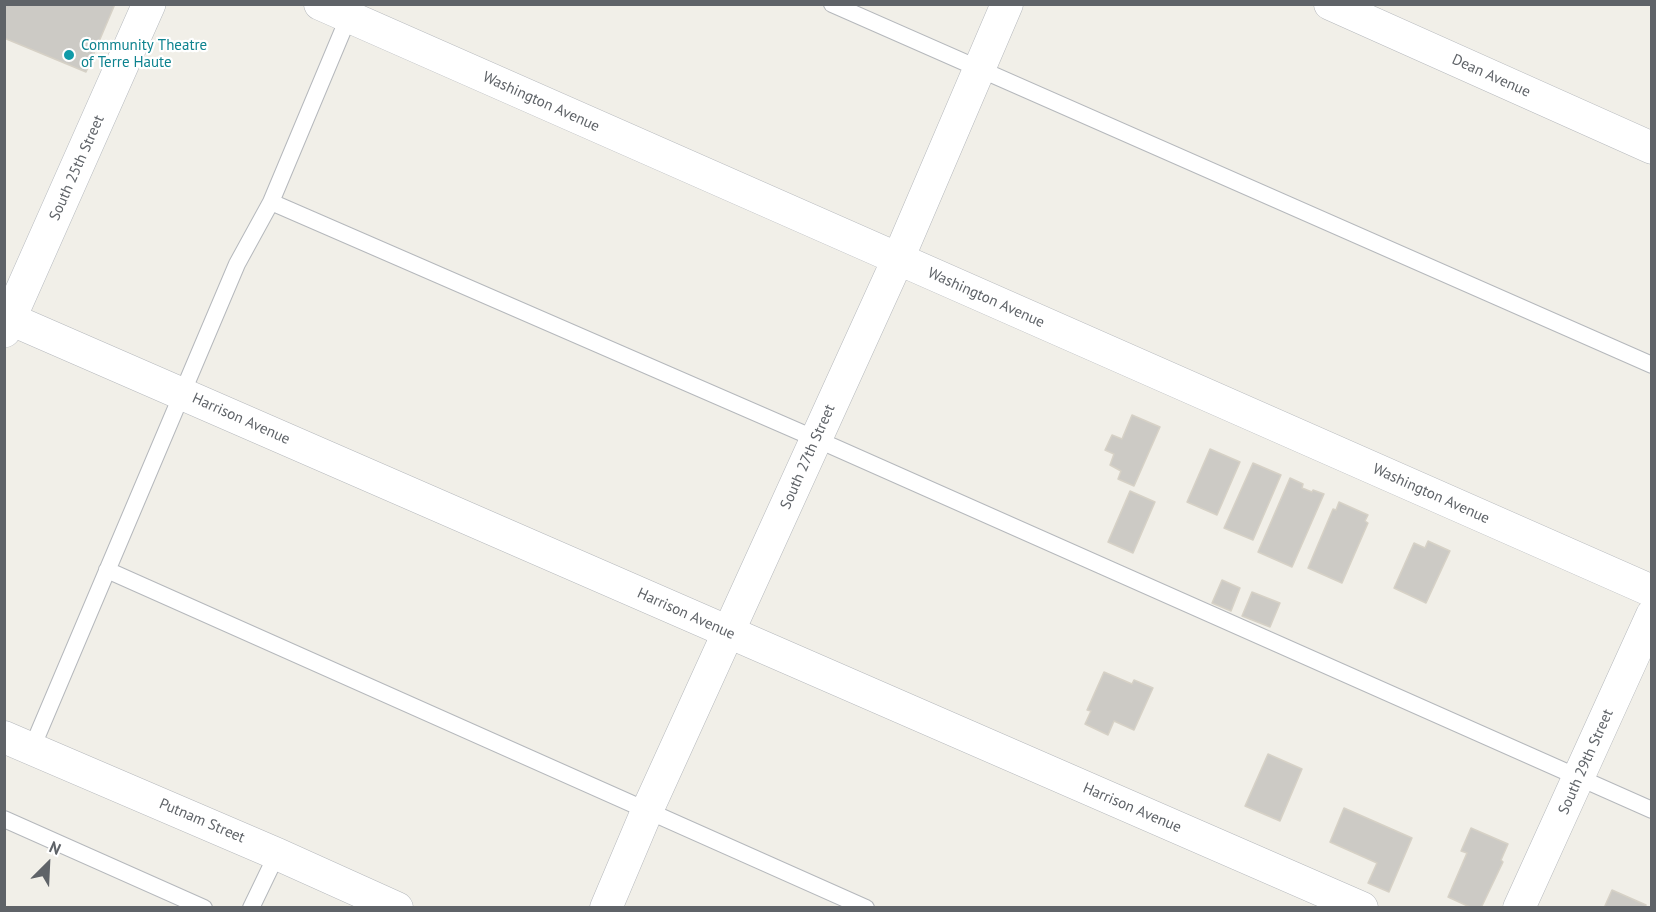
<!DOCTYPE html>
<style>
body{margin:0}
#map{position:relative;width:1656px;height:912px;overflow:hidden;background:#f1efe8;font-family:"PT Sans",sans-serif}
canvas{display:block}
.frame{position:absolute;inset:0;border:6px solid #5f6368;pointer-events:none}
.north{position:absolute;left:18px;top:834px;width:60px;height:60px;-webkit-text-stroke:4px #fff;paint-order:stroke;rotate:24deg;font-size:16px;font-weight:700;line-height:24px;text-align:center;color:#5f6368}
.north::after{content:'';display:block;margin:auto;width:21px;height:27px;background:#5f6368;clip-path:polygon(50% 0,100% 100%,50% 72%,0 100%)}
</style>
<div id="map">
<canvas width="1656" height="912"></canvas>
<div class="frame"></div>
<div class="north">N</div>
</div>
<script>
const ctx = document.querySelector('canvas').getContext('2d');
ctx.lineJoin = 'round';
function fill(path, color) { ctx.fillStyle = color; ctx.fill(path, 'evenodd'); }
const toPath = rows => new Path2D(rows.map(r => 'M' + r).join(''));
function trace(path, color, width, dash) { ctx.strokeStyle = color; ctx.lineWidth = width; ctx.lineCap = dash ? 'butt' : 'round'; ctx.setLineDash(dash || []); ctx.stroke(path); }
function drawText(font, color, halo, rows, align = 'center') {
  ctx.font = font + ' "PT Sans",sans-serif'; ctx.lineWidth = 4.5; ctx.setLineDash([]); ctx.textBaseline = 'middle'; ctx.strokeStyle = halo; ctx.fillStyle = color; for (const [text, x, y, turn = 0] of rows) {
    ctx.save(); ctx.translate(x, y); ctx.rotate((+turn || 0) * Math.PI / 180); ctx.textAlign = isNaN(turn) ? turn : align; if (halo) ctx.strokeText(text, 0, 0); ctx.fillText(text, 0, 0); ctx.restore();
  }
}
const building = toPath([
 [4,4,115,4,86,72,4,38,4,4],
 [1132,415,1160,427,1134,486,1118,479,1121,471,1110,465,1114,454,1105,450,1112,435,1122,439,1132,415],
 [1210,449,1240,462,1217,515,1187,502,1210,449],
 [1253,463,1281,475,1253,540,1224,528,1253,463],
 [1290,478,1303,484,1302,488,1312,492,1313,490,1324,494,1292,567,1258,552,1290,478],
 [1130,491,1155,502,1133,553,1108,542,1130,491],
 [1339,502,1368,515,1365,521,1368,523,1342,583,1308,568,1333,509,1336,510,1339,502],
 [1428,541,1450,551,1426,603,1394,588,1414,543,1425,548,1428,541],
 [1222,580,1240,588,1231,611,1212,603,1222,580],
 [1252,592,1280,603,1270,627,1242,616,1252,592],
 [1104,672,1132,684,1134,680,1153,688,1134,730,1114,721,1108,735,1085,724,1091,711,1087,710,1104,672],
 [1268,754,1302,769,1280,821,1245,806,1268,754],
 [1344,808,1412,838,1389,892,1368,883,1377,863,1330,842,1344,808],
 [1471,828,1508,844,1501,860,1503,862,1481,908,1472,908,1448,897,1467,853,1461,851,1471,828],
 [1612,890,1646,905,1645,908,1604,908,1612,890]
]);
fill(building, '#cccac5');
trace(building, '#d6d1c6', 1.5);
const service = toPath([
 [832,4,1652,365],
 [271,202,816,439,1652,810],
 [107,570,866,908],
 [32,748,237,264,271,202,351,11],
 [4,819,204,908],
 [251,908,277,854]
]);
const minor = toPath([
 [320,4,1652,591],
 [1330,4,1652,148],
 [10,319,1362,908],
 [4,737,277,854,397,908],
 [606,908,647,811,898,259,1007,4],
 [1519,908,1652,615]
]);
const secondary = toPath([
 [4,331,149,4]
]);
trace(service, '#b5b8bc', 18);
trace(minor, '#b5b8bc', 33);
trace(secondary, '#b6babf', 34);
trace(service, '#fff', 16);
trace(minor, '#fff', 32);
trace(secondary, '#fff', 33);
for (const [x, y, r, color] of [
 [69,55,6,"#0f9aa8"]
]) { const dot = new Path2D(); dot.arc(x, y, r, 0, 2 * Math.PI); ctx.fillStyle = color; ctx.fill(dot); trace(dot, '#fff', 2); }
drawText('15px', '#0d838f', '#fff', [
 ["Community Theatre",81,46],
 ["of Terre Haute",81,63]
], 'left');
drawText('15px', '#5f6368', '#fff', [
 ["Dean Avenue",1491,76,24],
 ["Washington Avenue",541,102,24],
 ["South 25th Street",77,168,-66],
 ["Washington Avenue",986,298,24],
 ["Harrison Avenue",241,419,24],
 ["South 27th Street",808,457,-66],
 ["Washington Avenue",1431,494,24],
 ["Harrison Avenue",686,614,24],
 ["South 29th Street",1586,762,-66],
 ["Harrison Avenue",1132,808,23],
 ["Putnam Street",202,821,23]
]);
</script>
